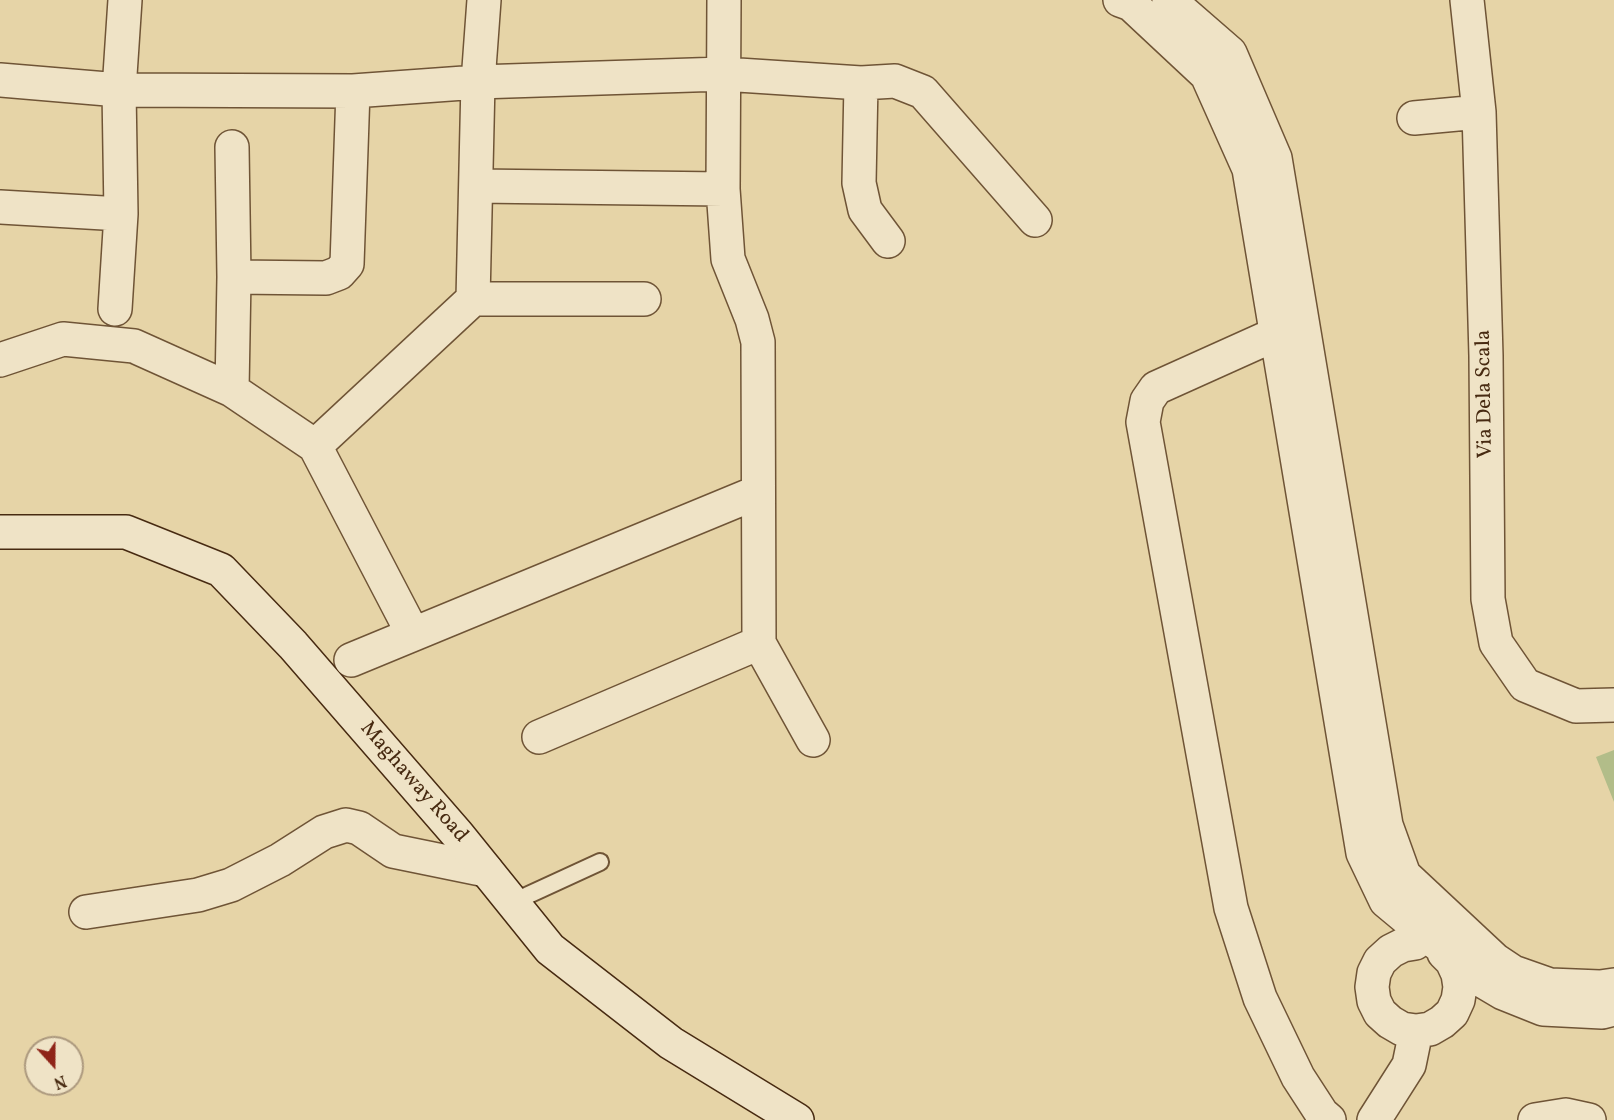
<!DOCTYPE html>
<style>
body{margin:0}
#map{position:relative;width:1614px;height:1120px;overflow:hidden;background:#e6d4a7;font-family:Vollkorn,serif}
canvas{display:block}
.north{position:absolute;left:24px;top:1036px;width:60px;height:60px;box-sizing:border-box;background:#efe3c6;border:2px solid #ac997e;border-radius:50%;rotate:159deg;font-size:16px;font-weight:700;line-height:24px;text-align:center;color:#472a11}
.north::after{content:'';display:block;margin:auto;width:21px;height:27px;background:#8f2418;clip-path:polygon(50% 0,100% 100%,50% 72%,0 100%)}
</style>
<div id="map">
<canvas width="1614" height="1120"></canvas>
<div class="north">N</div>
</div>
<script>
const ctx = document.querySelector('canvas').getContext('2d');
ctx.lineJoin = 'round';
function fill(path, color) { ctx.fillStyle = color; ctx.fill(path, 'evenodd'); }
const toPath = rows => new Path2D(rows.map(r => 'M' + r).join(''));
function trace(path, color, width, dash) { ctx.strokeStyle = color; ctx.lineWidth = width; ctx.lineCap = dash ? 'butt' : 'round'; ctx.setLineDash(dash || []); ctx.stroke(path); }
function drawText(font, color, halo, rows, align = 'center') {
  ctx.font = font + ' Vollkorn,serif'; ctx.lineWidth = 5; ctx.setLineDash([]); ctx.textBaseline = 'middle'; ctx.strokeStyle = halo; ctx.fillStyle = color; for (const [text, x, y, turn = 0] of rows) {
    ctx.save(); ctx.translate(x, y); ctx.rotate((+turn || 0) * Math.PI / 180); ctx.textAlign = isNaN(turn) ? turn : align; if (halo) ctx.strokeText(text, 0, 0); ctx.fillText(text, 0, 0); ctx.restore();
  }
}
fill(toPath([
 [1614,750,1614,802,1596,757]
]), '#b2bd89');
const lane = toPath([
 [513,902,600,862]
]);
const street = toPath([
 [1120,0,1131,4,1207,75,1249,169,1363,853,1386,901,1481,980,1503,993,1543,1009,1602,1012,1614,1009],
 [1169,0,1230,53,1275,158,1386,825,1404,875,1495,960,1513,972,1550,985,1600,987,1614,985],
 [1467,0,1479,112,1486,356,1488,599,1496,643,1525,685,1576,706,1614,705],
 [0,80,119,90,353,91,478,82,723,74,861,83,895,81,923,92,1035,220],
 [861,83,859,183,865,210,888,241],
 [1414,118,1479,112],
 [232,147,234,277],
 [476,186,723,189],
 [0,207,121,214],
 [473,299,644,299],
 [115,309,121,214,119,90,125,0],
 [1276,334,1156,388,1147,401,1143,422,1231,908,1260,998,1298,1077,1322,1114,1329,1120],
 [0,360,63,339,134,346,232,390,315,446,413,634],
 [232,390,234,277,326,278,339,273,347,264,353,91],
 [315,446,473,299,478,82,484,0],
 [759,643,813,740],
 [351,660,758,492],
 [539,737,759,643,758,342,752,319,728,259,723,189,724,0],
 [86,912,198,895,231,885,280,860,324,832,346,825,359,828,393,851,486,870],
 [1438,917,1415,943,1403,945,1391,951,1380,961,1374,973,1372,987,1374,1001,1380,1013,1390,1022,1402,1029,1416,1031,1430,1029,1442,1022,1452,1013,1458,1000,1460,987,1458,974,1452,961,1444,953],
 [1374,1120,1409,1065,1416,1031],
 [1535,1120,1566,1115,1589,1120]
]);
const secondary = toPath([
 [0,532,126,532,221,570,293,645,458,835,550,949,671,1043,797,1120]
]);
trace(lane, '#6f5436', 20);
trace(street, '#6f5436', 36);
trace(secondary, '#472a11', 36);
trace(lane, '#efe3c6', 16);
trace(street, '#efe3c6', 33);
trace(secondary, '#efe3c6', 33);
drawText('21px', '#472a11', '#efe3c6', [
 ["Via Dela Scala",1486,394,-91],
 ["Maghaway Road",413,783,49]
]);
</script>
